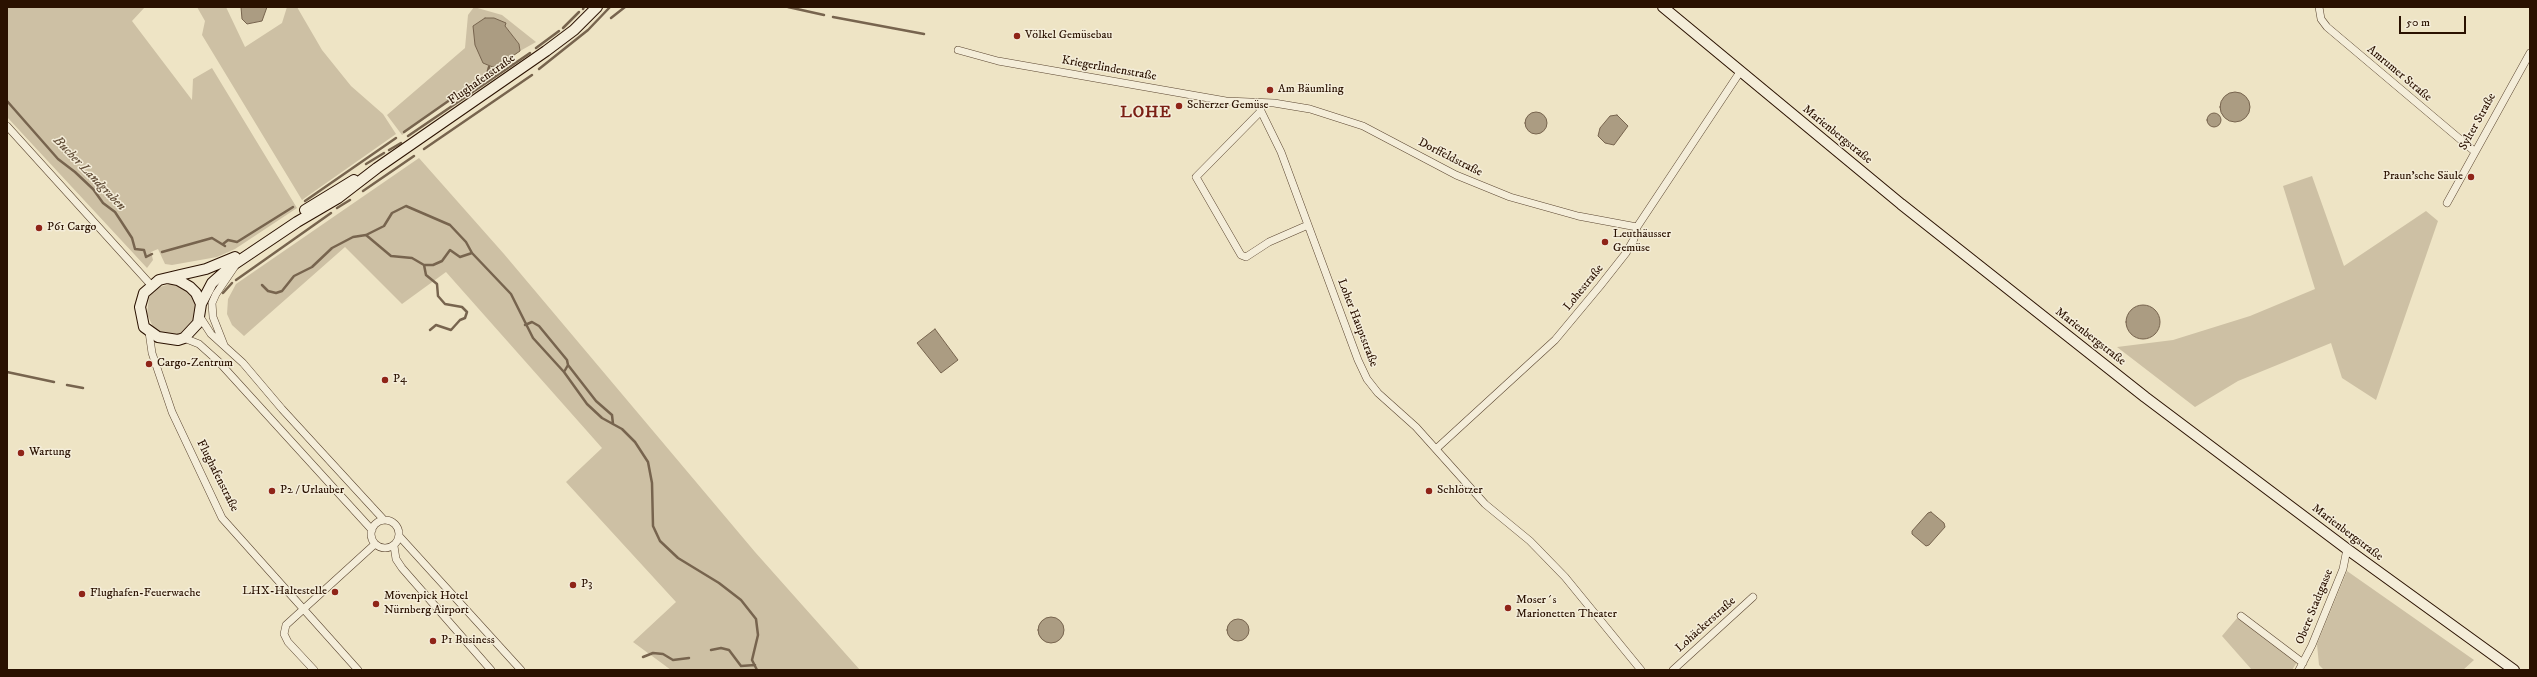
<!DOCTYPE html>
<meta charset="utf-8">
<style>
body{margin:0}
#map{position:relative;width:2537px;height:677px;overflow:hidden;background:#eee4c5;font-family:"IM FELL DW Pica",serif}
canvas{display:block}
.frame{position:absolute;inset:0;border:8px solid #2a1100;pointer-events:none}
.scale{position:absolute;left:2399px;top:16px;width:67px;height:18px;box-sizing:border-box;border:2px solid #2a1100;border-top:0;padding-left:5px;font-size:12px;line-height:14px;white-space:nowrap;color:#2a1100;-webkit-text-stroke:3px #f4edd9;paint-order:stroke}
</style>
<div id="map">
<canvas width="2537" height="677"></canvas>
<div class="frame"></div>
<div class="scale">50 m</div>
</div>
<script>
const ctx = document.querySelector('canvas').getContext('2d');
ctx.lineJoin = 'round';
function fill(path, color) { ctx.fillStyle = color; ctx.fill(path, 'evenodd'); }
const toPath = rows => new Path2D(rows.map(r => 'M' + r).join(''));
function trace(path, color, width, dash) { ctx.strokeStyle = color; ctx.lineWidth = width; ctx.lineCap = dash ? 'butt' : 'round'; ctx.setLineDash(dash || []); ctx.stroke(path); }
function drawText(font, color, halo, rows, align = 'center') {
  ctx.font = font + ' "IM FELL DW Pica",serif'; ctx.lineWidth = 3; ctx.setLineDash([]); ctx.textBaseline = 'middle'; ctx.strokeStyle = halo; ctx.fillStyle = color; for (const [text, x, y, turn = 0] of rows) {
    ctx.save(); ctx.translate(x, y); ctx.rotate((+turn || 0) * Math.PI / 180); ctx.textAlign = isNaN(turn) ? turn : align; if (halo) ctx.strokeText(text, 0, 0); ctx.fillText(text, 0, 0); ctx.restore();
  }
}
fill(toPath([
 [7,7,145,7,132,21,192,100,193,79,212,68,297,208,235,249,217,257,172,265,165,264,158,249,151,252,153,260,147,268,7,117],
 [197,7,226,7,245,47,282,23,287,7,297,7,322,50,351,86,383,114,396,134,302,200,202,35,205,21],
 [474,7,502,15,536,42,520,51,519,44,505,26,489,67,495,68,402,135,387,115,465,48,468,15],
 [419,158,504,254,755,552,860,670,671,670,633,642,676,602,566,482,602,448,446,272,402,304,345,247,244,336,232,325,227,314,228,299,236,284],
 [2312,176,2344,266,2426,211,2438,221,2376,400,2342,378,2331,343,2238,381,2195,407,2117,347,2173,340,2250,316,2315,289,2283,186],
 [174,283,183,285,198,299,192,329,178,336,162,334,154,329,147,314,149,297,156,288],
 [2347,571,2474,660,2463,670,2324,670,2319,665,2317,644],
 [2238,617,2297,662,2292,670,2252,670,2222,636]
]), '#cdc0a4');
const water = toPath([
 [241,7,267,7,262,21,247,24,242,19,241,7],
 [485,18,494,18,506,23,505,26,519,44,520,51,495,68,483,63,475,45,473,26,485,18],
 '2220 107a15 15 0 1 1 30 0a15 15 0 1 1-30 0Z',
 '1525 123a11 11 0 1 1 22 0a11 11 0 1 1-22 0Z',
 '2207 120a7 7 0 1 1 14 0a7 7 0 1 1-14 0Z',
 [1617,115,1628,126,1614,145,1605,143,1598,136,1600,128,1610,116,1617,115],
 '2126 322a17 17 0 1 1 34 0a17 17 0 1 1-34 0Z',
 [935,329,958,360,941,373,917,343,935,329],
 [1931,512,1944,523,1945,527,1929,545,1926,546,1912,534,1912,531,1928,513,1931,512],
 '1038 630a13 13 0 1 1 26 0a13 13 0 1 1-26 0Z',
 '1227 630a11 11 0 1 1 22 0a11 11 0 1 1-22 0Z'
]);
fill(water, '#ab9c82');
trace(water, '#77644e', 1);
trace(toPath([
 [788,7,824,15],
 [583,9,584,7],
 [833,17,924,34],
 [611,18,625,7],
 [563,28,579,12],
 [536,48,559,31],
 [539,69,588,30,610,7],
 [7,101,58,159,75,172,93,189,103,203,115,212,132,238,135,249,144,250,146,257,152,254],
 [404,132,487,74,489,67],
 [408,136,530,53],
 [424,149,532,75],
 [389,150,401,143],
 [366,164,384,153],
 [363,191,414,156],
 [305,201,396,138],
 [337,208,350,200],
 [366,235,384,226,392,213,406,206,450,225,466,242,472,253],
 [223,244,228,240,237,242,293,207],
 [162,252,212,238,225,246],
 [424,265,426,275,437,284,438,296,445,304,462,307,467,312,465,318,460,320,451,330,436,325,430,330],
 [236,280,331,213],
 [262,285,268,291,276,293,282,291,294,276,312,267,332,248,353,237,366,235,391,256,412,258,424,265,433,265,442,261,450,250,460,257,472,253,511,294,533,338,564,372,587,404,602,418,622,429,635,442,648,462,652,483,653,526,660,541,678,558,719,583,741,600,756,619,758,635,752,660,757,670],
 [223,293,232,283],
 [525,325,532,322,539,326,567,360,568,365,564,372],
 [568,365,596,401,612,415,613,424],
 [7,372,54,382],
 [67,385,83,388],
 [711,650,721,648,729,650,741,666,755,665],
 [643,657,653,653,663,654,673,660,689,658]
]), '#77644e', 2.5);
const street = toPath([
 [2319,7,2321,19,2327,27,2474,151],
 [958,50,998,61,1226,101,1274,103,1310,109,1363,126,1456,175,1510,197,1578,216,1637,227],
 [1257,103,1281,152,1358,360,1367,379,1378,393,1416,427,1485,504,1530,541,1565,577,1641,670],
 [1261,111,1196,177,1241,255,1246,257,1269,242,1308,225],
 [7,126,151,285],
 [2447,203,2530,53],
 [200,317,211,334,243,363,282,409,384,520],
 [149,332,152,353,172,412,222,518,358,670],
 [184,338,199,344,218,361,372,530],
 [224,345,213,317,212,303,216,294,235,266],
 [1436,449,1555,340,1600,286,1626,253,1634,239,1637,227,1740,72],
 '371 534a14 14 0 1 1 28 0a14 14 0 1 1-28 0Z',
 [400,537,521,670],
 [394,546,396,559,402,568,491,670],
 [2241,616,2303,663],
 [314,670,288,642,284,634,286,625,375,544],
 [1673,670,1753,597],
 [2299,670,2312,645,2343,569,2347,549]
]);
const secondary = toPath([
 [1663,7,1901,204,2145,397,2347,549,2514,670],
 [305,210,354,180],
 [168,278,178,280,190,287,196,293,201,304,198,323,184,338,178,340,158,337,144,327,140,307,144,293,159,280,180,275,206,269,235,257],
 [201,304,212,283,230,267,297,222,338,198,377,168,546,51,574,30,597,7]
]);
trace(street, '#5b4631', 8);
trace(secondary, '#2a1100', 12);
trace(street, '#f4edd9', 7);
trace(secondary, '#f4edd9', 10);
for (const [x, y, r, color] of [
 [1017,36,4,"#8f2418"],
 [1270,90,4,"#8f2418"],
 [1179,106,4,"#8f2418"],
 [2471,177,4,"#8f2418"],
 [39,228,4,"#8f2418"],
 [1605,242,4,"#8f2418"],
 [149,364,4,"#8f2418"],
 [385,380,4,"#8f2418"],
 [21,453,4,"#8f2418"],
 [272,491,4,"#8f2418"],
 [1429,491,4,"#8f2418"],
 [573,585,4,"#8f2418"],
 [335,592,4,"#8f2418"],
 [82,594,4,"#8f2418"],
 [376,604,4,"#8f2418"],
 [1508,608,4,"#8f2418"],
 [433,641,4,"#8f2418"]
]) { const dot = new Path2D(); dot.arc(x, y, r, 0, 2 * Math.PI); ctx.fillStyle = color; ctx.fill(dot); trace(dot, '#f4edd9', 1.5); }
drawText('12px', '#2a1100', '#f4edd9', [
 ["Völkel Gemüsebau",1025,36],
 ["Am Bäumling",1278,90],
 ["Scherzer Gemüse",1187,106],
 ["Praun’sche Säule",2463,177,"right"],
 ["P61 Cargo",47,228],
 ["Leuthäusser",1613,235],
 ["Gemüse",1613,249],
 ["Cargo-Zentrum",157,364],
 ["P4",393,380],
 ["Wartung",29,453],
 ["P2 / Urlauber",280,491],
 ["Schlötzer",1437,491],
 ["P3",581,585],
 ["LHX-Haltestelle",327,592,"right"],
 ["Flughafen-Feuerwache",90,594],
 ["Mövenpick Hotel",384,597],
 ["Nürnberg Airport",384,611],
 ["Moser´s",1516,601],
 ["Marionetten Theater",1516,615],
 ["P1 Business",441,641]
], 'left');
drawText('12px', '#2a1100', '#f4edd9', [
 ["Kriegerlindenstraße",1109,69,10],
 ["Amrumer Straße",2399,74,40],
 ["Flughafenstraße",482,80,-35],
 ["Sylter Straße",2478,122,-61],
 ["Marienbergstraße",1837,135,39],
 ["Dorffeldstraße",1450,158,27],
 ["Lohestraße",1584,288,-51],
 ["Loher Hauptstraße",1357,323,69],
 ["Marienbergstraße",2090,337,38],
 ["Flughafenstraße",217,476,63],
 ["Marienbergstraße",2347,533,37],
 ["Obere Stadtgasse",2315,607,-68],
 ["Lohäckerstraße",1706,625,-42]
]);
drawText('italic 13px', '#64503a', '#f4edd9', [
 ["Bucher Landgraben",89,174,46]
]);
ctx.letterSpacing = '1px';
drawText('bold 16px', '#7a1f14', '#f4edd9', [
 ["LOHE",1146,114]
]);
ctx.letterSpacing = '0px';
</script>
